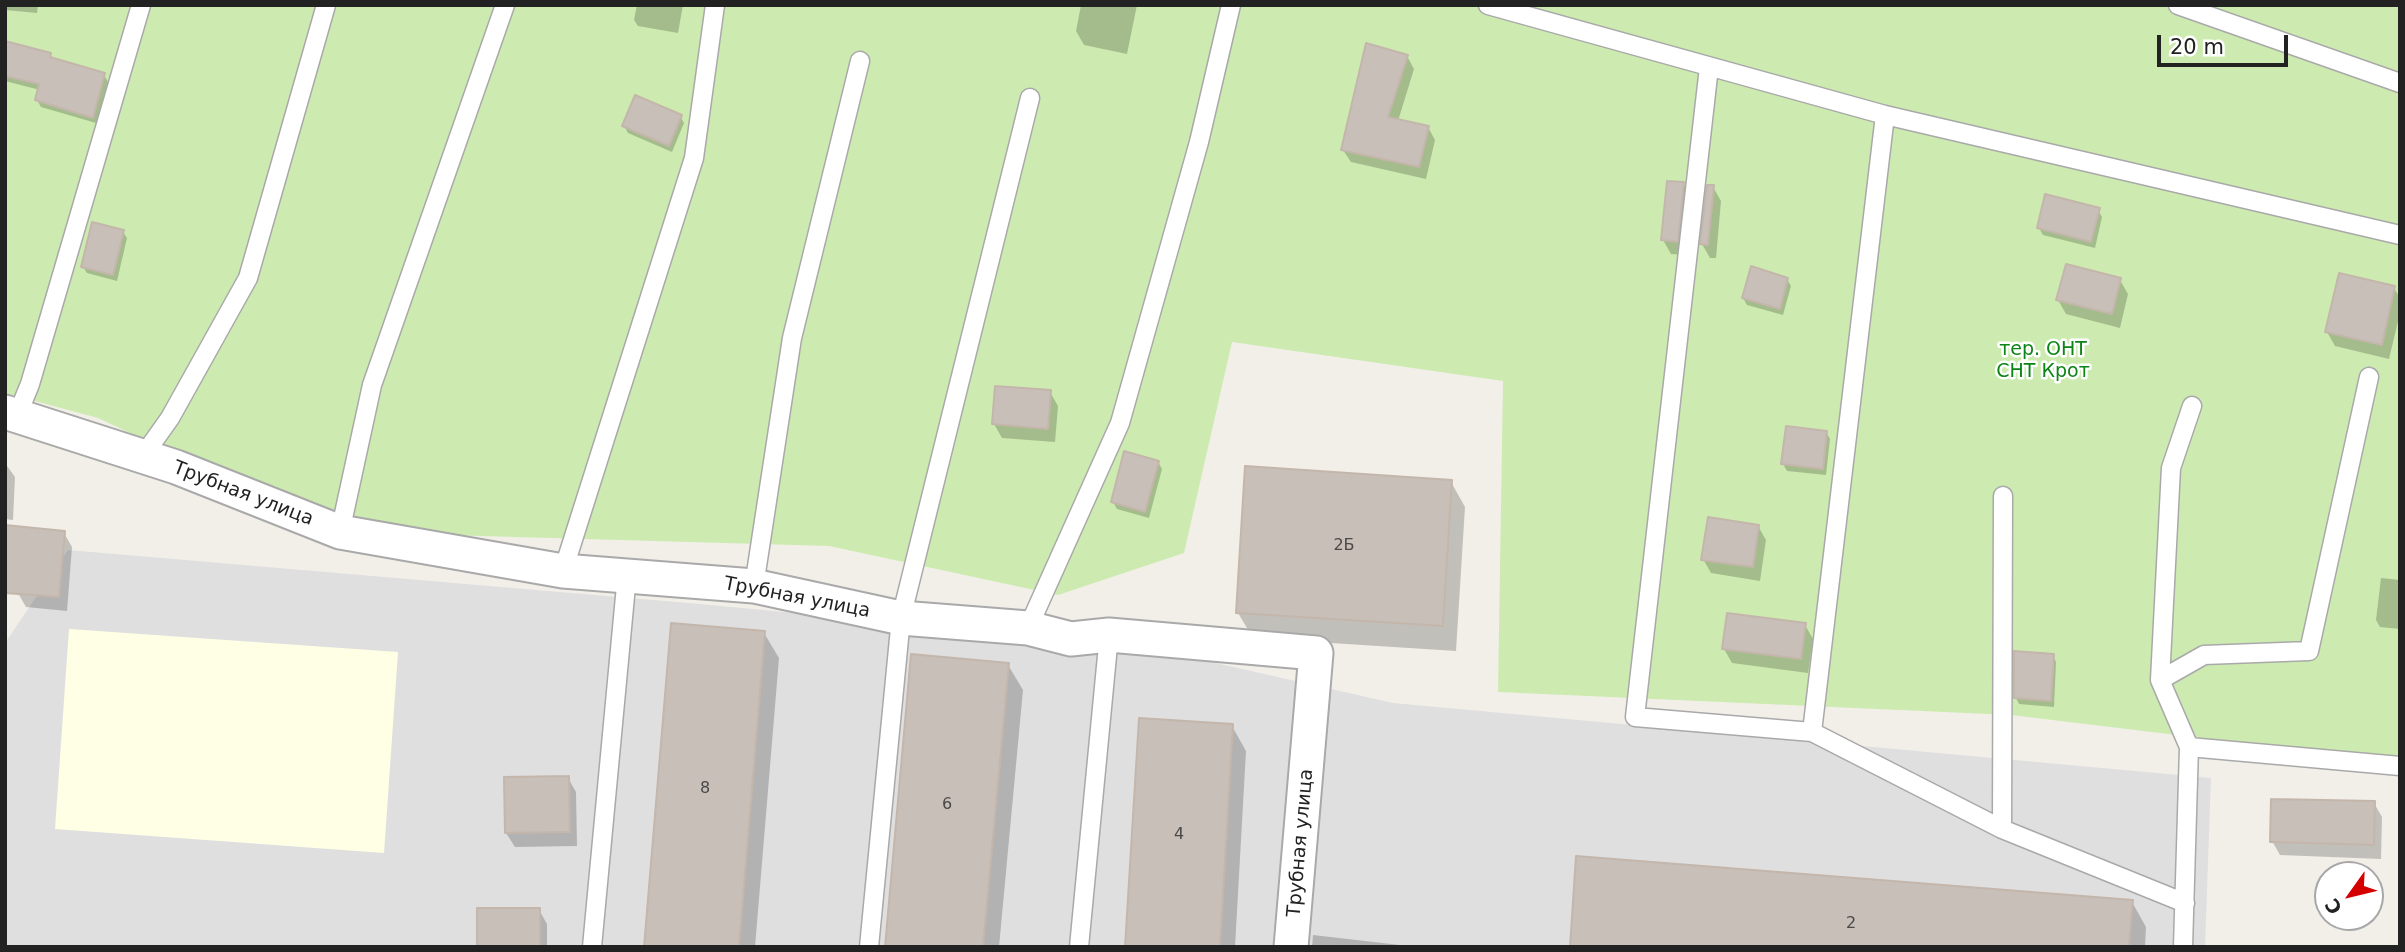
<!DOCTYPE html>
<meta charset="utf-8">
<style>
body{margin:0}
#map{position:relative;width:2405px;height:952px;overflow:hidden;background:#f2efe9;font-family:"DejaVu Sans",sans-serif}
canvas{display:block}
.frame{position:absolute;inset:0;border:7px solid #222;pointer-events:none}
.north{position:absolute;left:2314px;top:861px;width:70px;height:70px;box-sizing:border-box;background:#fff;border:2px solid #a7a7a7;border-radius:50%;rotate:236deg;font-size:19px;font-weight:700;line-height:28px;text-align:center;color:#222}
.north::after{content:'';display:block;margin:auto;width:24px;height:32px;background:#d40000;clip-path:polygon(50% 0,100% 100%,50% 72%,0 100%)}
.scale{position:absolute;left:2157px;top:35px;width:131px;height:32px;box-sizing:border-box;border:4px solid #222;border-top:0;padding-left:9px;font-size:21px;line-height:24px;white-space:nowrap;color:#222;-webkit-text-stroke:5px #fff;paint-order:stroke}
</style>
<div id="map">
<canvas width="2405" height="952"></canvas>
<div class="frame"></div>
<div class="north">С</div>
<div class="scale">20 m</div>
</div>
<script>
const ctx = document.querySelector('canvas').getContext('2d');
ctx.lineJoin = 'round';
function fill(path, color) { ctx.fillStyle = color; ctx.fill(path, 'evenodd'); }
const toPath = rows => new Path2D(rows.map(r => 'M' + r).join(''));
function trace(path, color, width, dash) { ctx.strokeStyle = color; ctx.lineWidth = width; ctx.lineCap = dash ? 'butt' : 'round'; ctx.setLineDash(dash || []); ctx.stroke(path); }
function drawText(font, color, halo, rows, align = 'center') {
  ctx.font = font + ' "DejaVu Sans",sans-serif'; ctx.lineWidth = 5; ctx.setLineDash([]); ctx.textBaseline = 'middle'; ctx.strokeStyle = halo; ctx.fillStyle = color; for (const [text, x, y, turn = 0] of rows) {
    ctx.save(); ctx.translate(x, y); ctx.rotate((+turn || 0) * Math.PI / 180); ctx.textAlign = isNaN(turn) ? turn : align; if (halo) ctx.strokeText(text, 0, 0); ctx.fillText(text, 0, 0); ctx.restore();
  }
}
fill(toPath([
 [68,550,700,604,1140,646,1393,703,2211,778,2205,947,5,947,5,643]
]), '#e0dfdf');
fill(toPath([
 [69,629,398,652,384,853,55,829]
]), '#ffffe5');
fill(toPath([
 [5,5,2400,5,2400,762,2011,715,1498,692,1503,381,1232,342,1184,553,1058,595,829,546,340,532,98,418,5,393]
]), '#cdebb0');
fill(toPath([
 [5,5,38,5,37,13,5,10],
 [637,5,683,5,678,33,638,26,634,20],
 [1081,5,1137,5,1127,54,1084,45,1076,31],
 [5,43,50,54,53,60,104,75,108,82,96,123,41,107,37,100,40,90,5,81],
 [1407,56,1414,69,1398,121,1428,127,1435,140,1426,179,1351,162,1343,150],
 [680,116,684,123,672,152,628,133,624,126],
 [1683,184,1692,198,1685,255,1671,254,1663,240],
 [1713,187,1721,201,1716,258,1710,258,1702,244],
 [2098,210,2102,217,2095,248,2043,235,2039,228],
 [123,232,127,238,117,281,87,273,83,267],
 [1787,279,1791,286,1783,315,1747,305,1743,298],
 [2120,280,2128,294,2120,328,2066,314,2058,300],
 [2394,288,2400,298,2400,313,2389,359,2335,346,2327,332],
 [1050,392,1058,406,1055,442,1002,438,994,424],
 [1826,432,1830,439,1826,475,1787,471,1783,464],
 [1158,462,1162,469,1149,518,1117,509,1113,502],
 [5,463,15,477,13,520,5,519],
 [1451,482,1465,507,1456,651,1253,638,1238,613],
 [1758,526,1766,540,1760,581,1711,573,1703,559],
 [64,533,72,547,67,611,26,607,18,593],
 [2381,578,2400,580,2400,629,2380,627,2376,620],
 [1805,625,1813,639,1808,673,1732,663,1724,649],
 [764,633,779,658,755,947,646,947],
 [2053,656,2056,662,2054,707,2019,704,2016,698],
 [1008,665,1023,690,999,947,886,947],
 [1232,726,1246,751,1235,947,1127,947],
 [568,778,576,792,577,846,515,847,506,833],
 [2374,803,2382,817,2381,859,2280,855,2272,841],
 [2132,902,2146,927,2145,947,1571,947],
 [539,910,547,924,547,947,479,947],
 [1313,935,1400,945,1401,947,1312,947]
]), '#0003');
const building = toPath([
 [5,41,51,53,50,57,105,73,93,118,35,100,39,84,5,76,5,41],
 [1366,43,1408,55,1388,117,1429,126,1419,167,1341,150,1366,43],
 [635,95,682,115,669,146,622,126,635,95],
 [1667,181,1684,182,1678,242,1661,240,1667,181],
 [1707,185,1714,185,1708,245,1700,244,1707,185],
 [2045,194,2100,208,2091,242,2037,228,2045,194],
 [92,222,124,230,113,275,81,267,92,222],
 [2066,264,2121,278,2112,314,2056,300,2066,264],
 [1751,266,1788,278,1780,309,1742,298,1751,266],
 [2339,273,2395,286,2382,345,2325,332,2339,273],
 [995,386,1051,390,1048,429,992,424,995,386],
 [1786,426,1827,431,1823,469,1781,464,1786,426],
 [1124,451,1159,461,1145,512,1111,502,1124,451],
 [1245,466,1452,480,1443,626,1236,613,1245,466],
 [1708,517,1759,525,1753,567,1701,560,1708,517],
 [5,525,65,531,59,597,5,593,5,525],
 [1727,613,1806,623,1801,659,1722,649,1727,613],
 [671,623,765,631,739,947,644,947,671,623],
 [2014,651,2054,654,2051,701,2014,698,2014,651],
 [911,654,1009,663,983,947,885,947,911,654],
 [1139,718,1233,724,1220,947,1125,947,1139,718],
 [569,776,570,832,505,833,504,777,569,776],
 [2271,799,2375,801,2374,845,2270,842,2271,799],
 [1576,856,2133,900,2129,947,1570,947,1576,856],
 [477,908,540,908,540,947,477,947,477,908]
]);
fill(building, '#c7bfb8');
trace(building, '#c4b6ab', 2);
const service = toPath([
 [1488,5,1885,115,2400,235],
 [2178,5,2400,83],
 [1709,67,1635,717,1812,732,2002,829,2185,903],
 [17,416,30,384,141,5],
 [143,456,170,418,248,278,326,5],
 [340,532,372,385,505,5],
 [563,571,694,158,715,5],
 [754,586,792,338,860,61],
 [1028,628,1120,423,1199,142,1231,5],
 [2160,680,2204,655,2309,651,2369,377],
 [1812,732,1885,115],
 [2189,747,2400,766],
 [2002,829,2003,496],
 [592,947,627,575],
 [869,947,901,618,1030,98],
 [1079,947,1109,635],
 [2183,947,2189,747,2160,680,2171,468,2192,406]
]);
const minor = toPath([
 [5,412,176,467,340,532,563,571,754,586,901,618,1028,628,1071,639,1109,635,1316,653,1291,947]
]);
trace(service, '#a9a9a9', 21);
trace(minor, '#a9a9a9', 37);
trace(service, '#fff', 18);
trace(minor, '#fff', 33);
drawText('16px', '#4b4948', null, [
 ["2Б",1344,546],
 ["8",705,789],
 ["6",947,805],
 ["4",1179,835],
 ["2",1851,924]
]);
drawText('19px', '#0c8416', '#fff', [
 ["тер. ОНТ",2043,350],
 ["СНТ Крот",2043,372]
]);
drawText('19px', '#222', '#fff', [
 ["Трубная улица",243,494,21],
 ["Трубная улица",797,598,11],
 ["Трубная улица",1301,843,-85]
]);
</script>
